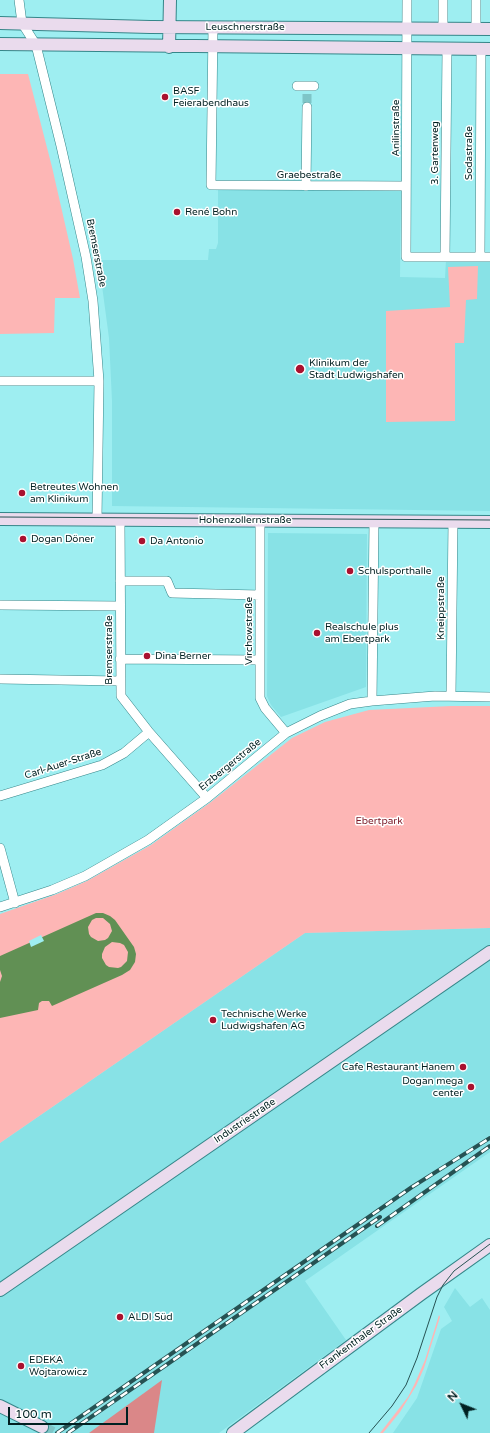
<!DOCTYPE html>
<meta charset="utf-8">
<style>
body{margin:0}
#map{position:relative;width:490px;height:1433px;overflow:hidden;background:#9eeef1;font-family:"Varela Round",sans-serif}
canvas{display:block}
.north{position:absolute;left:442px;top:1385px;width:40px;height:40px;-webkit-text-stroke:3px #fff;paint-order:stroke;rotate:313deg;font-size:11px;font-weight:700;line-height:16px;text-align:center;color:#002021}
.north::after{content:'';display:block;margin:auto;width:14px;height:18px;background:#002021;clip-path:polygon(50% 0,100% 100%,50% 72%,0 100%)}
.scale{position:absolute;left:8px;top:1407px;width:120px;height:18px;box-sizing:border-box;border:2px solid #002021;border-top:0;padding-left:5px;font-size:12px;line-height:14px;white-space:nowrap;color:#002021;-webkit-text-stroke:3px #fff;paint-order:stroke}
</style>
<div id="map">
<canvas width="490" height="1433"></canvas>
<div class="north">N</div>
<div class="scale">100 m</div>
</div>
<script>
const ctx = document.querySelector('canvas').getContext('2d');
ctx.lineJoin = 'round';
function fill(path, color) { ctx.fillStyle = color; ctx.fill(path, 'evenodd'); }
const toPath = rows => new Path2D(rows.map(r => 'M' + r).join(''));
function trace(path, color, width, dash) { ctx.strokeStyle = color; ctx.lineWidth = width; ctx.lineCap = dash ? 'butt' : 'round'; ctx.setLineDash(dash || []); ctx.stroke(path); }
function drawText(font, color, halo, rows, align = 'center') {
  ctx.font = font + ' "Varela Round",sans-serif'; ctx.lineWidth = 3; ctx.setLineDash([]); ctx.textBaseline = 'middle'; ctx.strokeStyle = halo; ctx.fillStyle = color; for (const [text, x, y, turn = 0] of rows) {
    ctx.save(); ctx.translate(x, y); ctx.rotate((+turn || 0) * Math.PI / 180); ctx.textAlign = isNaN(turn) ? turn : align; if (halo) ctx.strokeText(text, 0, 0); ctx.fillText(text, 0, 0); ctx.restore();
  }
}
fill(toPath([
 [218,188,401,191,400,277,445,278,446,260,490,260,490,511,112,506,112,401,109,338,101,278,101,260,208,260,209,249,216,249,218,243],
 [268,533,367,534,366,687,281,717,271,705,267,696],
 [490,928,490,1152,305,1281,346,1340,219,1433,0,1433,0,1143,305,933],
 [455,1288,470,1307,482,1298,490,1310,490,1433,393,1433,417,1398,441,1329,452,1321,444,1307]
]), '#88e2e6');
fill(toPath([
 [0,74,28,74,52,167,73,259,80,298,55,298,54,333,0,334],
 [478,266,477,299,466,300,464,343,455,343,455,421,386,422,386,311,450,307,448,267],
 [451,706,490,706,490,928,305,933,0,1143,0,914,57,894,87,881,151,845,211,802,292,738,325,722,369,710],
 [439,1315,440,1317,424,1368,416,1386,400,1412,383,1433,380,1433,408,1397,415,1383,425,1360]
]), '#fdb6b5');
fill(toPath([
 [162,1380,154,1433,89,1433]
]), '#da8788');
fill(toPath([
 [96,913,103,913,110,916,115,920,134,947,136,954,135,962,130,970,122,975,52,1006,49,1001,42,1001,39,1003,38,1010,0,1018,0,982,2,976,0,970,0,956],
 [96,918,103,918,110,924,112,931,108,938,105,940,98,941,91,937,89,934,88,927,92,920],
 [112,942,120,943,124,945,128,952,127,961,121,967,118,968,109,967,106,965,102,958,102,954,105,947]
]), '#619054');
fill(toPath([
 [41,935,44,941,31,947,29,941]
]), '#9eeef1');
trace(toPath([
 [307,94,307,107]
]), '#7ec5c7', 9, [9, 4.5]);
trace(toPath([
 [42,1427,53,1433]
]), '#7ec5c7', 12, [12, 6]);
const street = toPath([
 [19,0,22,23,36,45,61,146,86,257,93,301,99,381,97,519],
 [407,0,406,257,490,257],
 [213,27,211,185,406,186],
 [443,29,443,0],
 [476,29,476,0],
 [297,86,314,86],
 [306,186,307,107],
 [445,257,447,49],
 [480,257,481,49],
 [0,381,99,381],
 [120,519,121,696,149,732,207,798],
 [260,520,260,698,265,708,286,733],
 [120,581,167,581,172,593,260,595],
 [0,605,120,606],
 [120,659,260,660],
 [0,679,120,681],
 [451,696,453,521],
 [372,701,374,521],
 [0,796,102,765,124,753,149,732],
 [0,848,15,903],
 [0,907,52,890,85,876,148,840,207,798,286,733,320,716,350,704,372,701,435,696,490,697]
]);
const secondary = toPath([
 [0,23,150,27,490,29],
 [0,44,490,49],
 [169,47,170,0],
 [0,519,490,522],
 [0,1290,490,952],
 [0,1406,42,1427],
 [233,1433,421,1294,490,1245]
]);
trace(street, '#358689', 10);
trace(secondary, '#358689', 14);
trace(street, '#fff', 9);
trace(secondary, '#eadbed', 12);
trace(toPath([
 [0,517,490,520],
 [369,1433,392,1406,406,1385,417,1358,437,1297,443,1285,454,1271,490,1244]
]), '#265253', 1);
const rail = toPath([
 [377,1226,490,1146],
 [57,1433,412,1187,490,1138],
 [68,1433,380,1217]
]);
trace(rail, '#265253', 4);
trace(rail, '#fff', 2.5, [8]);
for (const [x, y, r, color] of [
 [165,97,4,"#a9112f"],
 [177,212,4,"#a9112f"],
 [300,369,5,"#a9112f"],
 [22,493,4,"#a9112f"],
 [23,539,4,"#a9112f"],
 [142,541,4,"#a9112f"],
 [350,571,4,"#a9112f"],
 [317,633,4,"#a9112f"],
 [147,656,4,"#a9112f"],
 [213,1020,4,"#a9112f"],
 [463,1067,4,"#a9112f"],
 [471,1087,4,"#a9112f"],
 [120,1317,4,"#a9112f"],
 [21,1366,4,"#a9112f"]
]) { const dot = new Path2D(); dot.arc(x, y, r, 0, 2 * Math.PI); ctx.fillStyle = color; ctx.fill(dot); trace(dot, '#fff', 1.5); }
drawText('10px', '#002021', '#fff', [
 ["Leuschnerstraße",245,27],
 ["Anilinstraße",396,128,-90],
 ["3. Gartenweg",435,153,-90],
 ["Sodastraße",469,153,-90],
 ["Graebestraße",309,175],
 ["Bremserstraße",96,253,79],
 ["Hohenzollernstraße",245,520],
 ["Kneippstraße",441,608,-90],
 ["Virchowstraße",249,631,-90],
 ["Bremserstraße",109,650,-90],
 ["Carl-Auer-Straße",63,764,-18],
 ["Erzbergerstraße",230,765,-39],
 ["Industriestraße",245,1121,-34],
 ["Frankenthaler Straße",361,1338,-36]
]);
drawText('10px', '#002021', '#fff', [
 ["BASF",173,91],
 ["Feierabendhaus",173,103],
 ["René Bohn",185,212],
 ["Klinikum der",309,363],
 ["Stadt Ludwigshafen",309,375],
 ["Betreutes Wohnen",30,487],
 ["am Klinikum",30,499],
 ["Dogan Döner",31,539],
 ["Da Antonio",150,541],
 ["Schulsporthalle",358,571],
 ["Realschule plus",325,627],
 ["am Ebertpark",325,639],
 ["Dina Berner",155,656],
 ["Technische Werke",221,1014],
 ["Ludwigshafen AG",221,1026],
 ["Cafe Restaurant Hanem",455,1067,"right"],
 ["Dogan mega",463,1081,"right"],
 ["center",463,1093,"right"],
 ["ALDI Süd",128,1317],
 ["EDEKA",29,1360],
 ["Wojtarowicz",29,1372]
], 'left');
drawText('10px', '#7c1a27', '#fff', [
 ["Ebertpark",379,821]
]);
</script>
